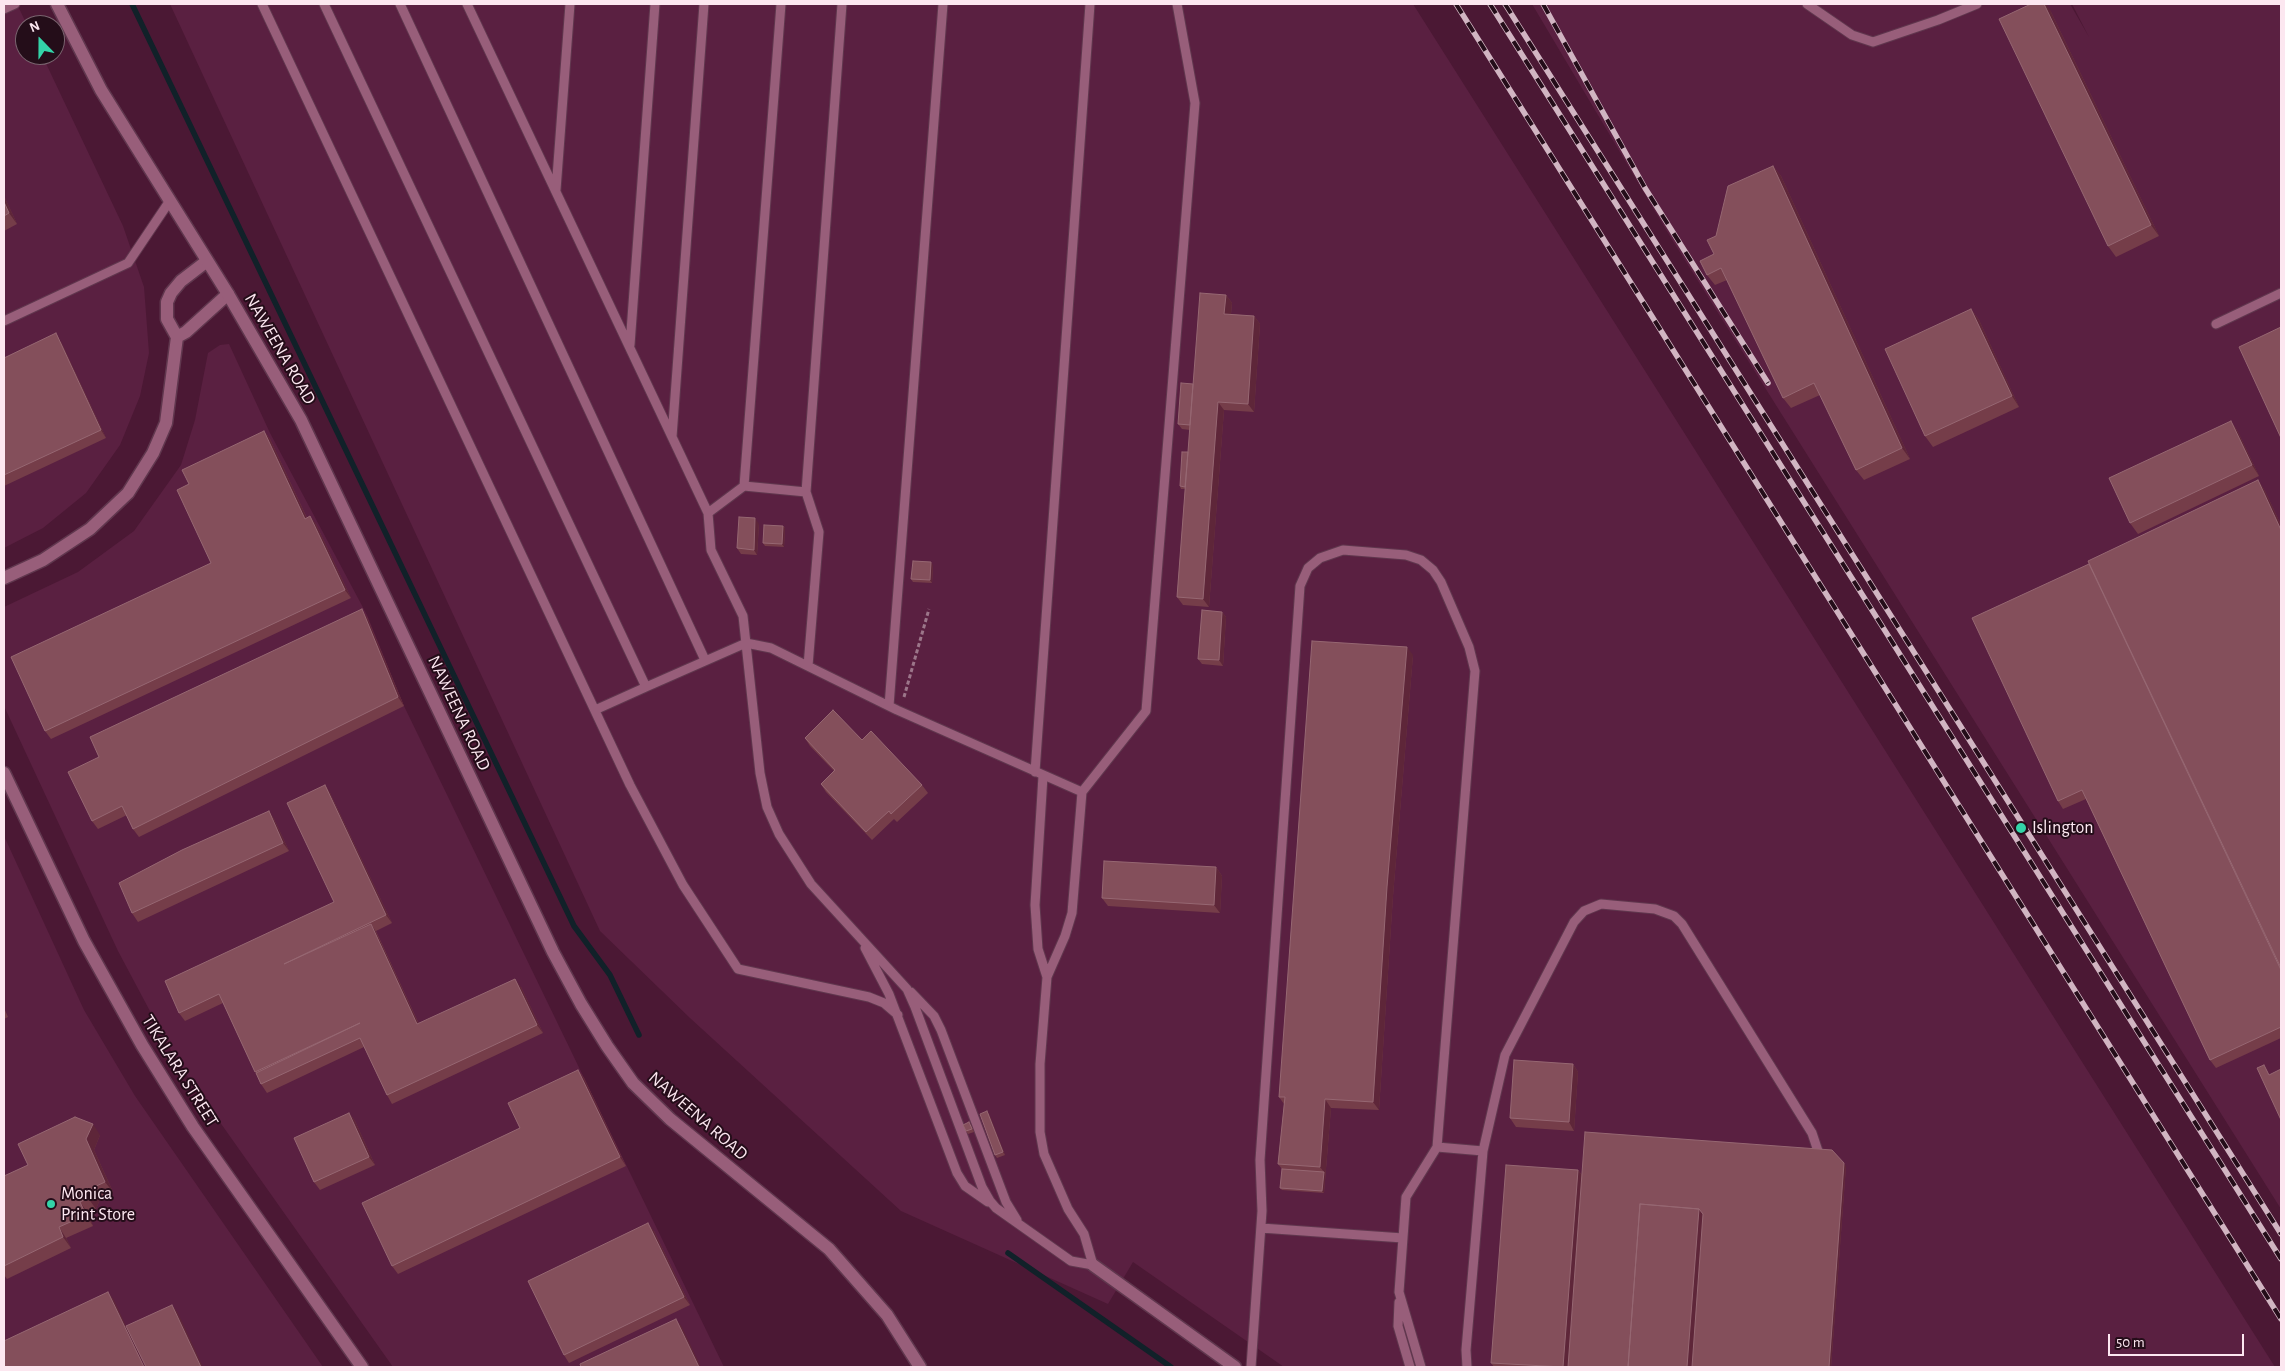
<!DOCTYPE html>
<style>
body{margin:0}
#map{position:relative;width:2285px;height:1371px;overflow:hidden;background:#4b1834;font-family:"Alegreya Sans",sans-serif}
canvas{display:block}
.frame{position:absolute;inset:0;border:5px solid #fce7f0;pointer-events:none}
.north{position:absolute;left:15px;top:15px;width:50px;height:50px;box-sizing:border-box;background:#240d19;border:1px solid #7a646f;border-radius:50%;rotate:338deg;font-size:14px;font-weight:700;line-height:20px;text-align:center;color:#fce7f0}
.north::after{content:'';display:block;margin:auto;width:18px;height:22px;background:#33d4a8;clip-path:polygon(50% 0,100% 100%,50% 72%,0 100%)}
.scale{position:absolute;left:2108px;top:1334px;width:136px;height:22px;box-sizing:border-box;border:2px solid #fce7f0;border-top:0;padding-left:6px;font-size:15px;line-height:18px;white-space:nowrap;color:#fce7f0;-webkit-text-stroke:4px #240d19;paint-order:stroke}
</style>
<div id="map">
<canvas width="2285" height="1371"></canvas>
<div class="frame"></div>
<div class="north">N</div>
<div class="scale">50 m</div>
</div>
<script>
const ctx = document.querySelector('canvas').getContext('2d');
ctx.lineJoin = 'round';
function fill(path, color) { ctx.fillStyle = color; ctx.fill(path, 'evenodd'); }
const toPath = rows => new Path2D(rows.map(r => 'M' + r).join(''));
function trace(path, color, width, dash) { ctx.strokeStyle = color; ctx.lineWidth = width; ctx.lineCap = dash ? 'butt' : 'round'; ctx.setLineDash(dash || []); ctx.stroke(path); }
function drawText(font, color, halo, rows, align = 'center') {
  ctx.font = font + ' "Alegreya Sans",sans-serif'; ctx.lineWidth = 4; ctx.setLineDash([]); ctx.textBaseline = 'middle'; ctx.strokeStyle = halo; ctx.fillStyle = color; for (const [text, x, y, turn = 0] of rows) {
    ctx.save(); ctx.translate(x, y); ctx.rotate((+turn || 0) * Math.PI / 180); ctx.textAlign = isNaN(turn) ? turn : align; if (halo) ctx.strokeText(text, 0, 0); ctx.fillText(text, 0, 0); ctx.restore();
  }
}
fill(toPath([
 [4,4,17,4,27,25,25,25,25,55,42,55,123,226,144,287,149,353,140,396,120,445,86,493,43,528,4,548],
 [170,4,1413,4,2275,1367,1284,1367,1133,1262,1108,1304,901,1211,690,1018,600,931],
 [1532,4,2070,4,2089,37,2072,4,2281,4,2281,1209,1671,238],
 [229,344,270,433,367,615,404,706,724,1367,393,1367,176,1060,118,951,4,706,4,607,78,572,134,531,181,465,195,420,208,353,220,345],
 [4,836,84,1010,135,1096,323,1367,4,1367]
]), '#5a2041');
trace(toPath([
 [132,4,574,926,610,975,639,1035],
 [1008,1253,1171,1367]
]), '#112129', 5.5);
const lane = toPath([
 [262,4,630,785,683,885,738,969,869,997,884,1003,898,1015],
 [324,4,646,687,595,710],
 [400,4,705,660],
 [467,4,708,513,711,550,743,616,760,773,767,807,779,834,811,884,907,989,915,1007,982,1187,990,1201,996,1208,1071,1261,1093,1265,1084,1234,1068,1209,1044,1154,1040,1132,1040,1064,1047,977,1065,936,1072,913,1082,792,1146,711,1195,103,1177,4],
 [1807,4,1852,35,1873,42,1938,20,1977,4],
 [4,9,15,4],
 [556,190,570,4],
 [4,321,128,263,169,202],
 [2216,324,2281,293],
 [630,345,655,4],
 [672,437,704,4],
 [744,486,806,492],
 [708,513,744,486,781,4],
 [808,666,819,532,806,492,842,4],
 [646,687,746,643,771,648,897,710,1082,792],
 [889,706,943,4],
 [1035,772,1090,4],
 [1043,776,1035,905,1038,949,1047,977],
 [865,948,889,994,957,1173,965,1186,988,1202],
 [911,992,934,1016,941,1030,1006,1202,1017,1220],
 [1437,1147,1483,1151],
 [1261,1228,1403,1238],
 [1399,1302,1398,1326,1410,1367],
 [1251,1367,1262,1211,1260,1160,1300,586,1308,568,1320,558,1343,550,1406,555,1421,560,1433,570,1441,582,1469,647,1475,671,1437,1147,1406,1197,1399,1292,1421,1367],
 [1467,1367,1466,1350,1483,1151,1505,1055,1574,922,1584,911,1601,904,1655,909,1674,916,1682,924,1812,1133,1818,1151]
]);
const street = toPath([
 [177,337,186,332,228,294],
 [4,578,43,560,90,529,128,493,153,453,166,423,177,337,167,319,167,302,171,293,181,281,207,261],
 [4,773,84,941,142,1045,193,1127,362,1367],
 [1093,1265,1235,1367]
]);
const secondary = toPath([
 [57,4,101,90,228,294,301,420,553,952,581,1004,607,1046,633,1083,670,1119,829,1249,887,1315,920,1367]
]);
trace(lane, '#60374e', 11);
trace(street, '#60374e', 15);
trace(secondary, '#60374e', 15);
trace(toPath([
 [904,697,929,609]
]), '#9c768a', 3, [4, 2.5]);
trace(lane, '#985e7a', 9);
trace(street, '#985e7a', 12);
trace(secondary, '#985e7a', 12);
const rail = toPath([
 [1456,4,2281,1319],
 [1490,4,2281,1259],
 [1505,4,2281,1234],
 [1543,4,1645,188,1768,383]
]);
trace(rail, '#d1b5c2', 5.5);
trace(rail, '#240d19', 4, [11]);
fill(toPath([
 [2050,10,2159,236,2116,257,2108,246],
 [1773,166,1781,176,1910,459,1864,480,1856,470,1820,395,1791,408,1783,398,1727,280,1715,285,1707,275,1714,254,1716,236],
 [4,196,17,224,4,231],
 [1226,295,1232,303,1231,314,1254,316,1260,324,1254,412,1224,410,1209,607,1183,605,1177,597,1185,489,1181,489,1180,486,1188,452,1190,430,1182,429,1178,424],
 [1971,309,1979,320,2019,407,1933,447,1925,436],
 [61,342,106,438,4,486,4,358],
 [2231,421,2238,432,2259,476,2138,534,2130,523],
 [264,431,270,439,307,518,316,524,351,598,51,739,45,731,211,563,189,484],
 [2258,480,2265,491,2281,525,2281,1038,2216,1068,2210,1060,2086,799,2063,809,2058,801,2089,564],
 [759,524,757,555,741,554,737,548],
 [783,526,785,528,784,547,765,546,763,543],
 [933,565,932,583,913,582,911,579],
 [1222,612,1226,617,1223,666,1202,664,1198,659],
 [367,617,404,706,139,837,133,829,127,815,98,829,92,821,99,757],
 [1413,655,1393,896,1379,1110,1331,1108,1324,1193,1282,1190,1280,1188,1282,1169,1278,1164,1284,1104,1279,1097],
 [805,738,862,740,922,785,928,793,897,822,894,819,872,840,826,792,821,784,834,771,810,746],
 [325,785,330,793,392,923,376,931,419,1024,521,987,543,1033,392,1104,387,1095,364,1047,267,1093,261,1084,223,1003,185,1021,179,1013,334,902],
 [269,811,274,819,289,851,138,922,132,913],
 [1216,867,1222,876,1220,913,1108,906,1102,898],
 [4,1008,8,1017,4,1019],
 [1573,1064,1578,1072,1574,1131,1516,1127,1510,1118],
 [578,1070,584,1078,626,1166,398,1274,392,1266,520,1128],
 [987,1111,989,1114,1005,1155,997,1158,995,1155],
 [349,1113,355,1121,375,1165,320,1190,314,1182],
 [971,1125,974,1132,968,1134,966,1131],
 [100,1135,94,1150,113,1192,100,1199,96,1209,88,1213,93,1226,66,1238,71,1248,7,1279,4,1275,4,1176],
 [1846,1166,1831,1367,1494,1367,1491,1363,1578,1170,1582,1175],
 [654,1231,690,1305,569,1363,564,1355]
]), '#753d49');
fill(toPath([
 [2044,4,2046,4,2050,10,2159,236,2151,225],
 [1773,166,1781,176,1910,459,1902,448],
 [4,196,17,224,9,213,4,202],
 [1226,295,1232,303,1230,322,1224,314],
 [1971,309,1979,320,2019,407,2012,396],
 [1254,316,1260,324,1254,412,1248,404],
 [56,333,61,342,106,438,101,430],
 [1218,402,1224,410,1209,607,1203,599],
 [2231,421,2238,432,2259,476,2252,465],
 [264,431,270,439,311,527,305,519],
 [2258,480,2265,491,2281,525,2281,530],
 [310,516,316,524,351,598,345,590],
 [755,518,759,524,757,555,754,550],
 [783,526,785,528,784,547,782,544],
 [931,562,933,565,932,583,930,580],
 [362,609,367,617,404,706,398,697],
 [1222,612,1226,617,1223,666,1219,660],
 [1407,647,1413,655,1393,896,1379,1110,1373,1102,1387,887],
 [325,785,330,793,392,923,386,915],
 [269,811,274,819,289,851,283,843],
 [1216,867,1222,876,1220,913,1214,905],
 [371,924,376,932,423,1033,417,1024],
 [515,979,521,987,543,1033,537,1025],
 [1573,1064,1578,1072,1574,1131,1569,1122],
 [578,1070,584,1078,626,1166,620,1157],
 [1325,1099,1331,1108,1324,1193,1322,1191,1324,1172,1320,1167],
 [987,1111,989,1114,1005,1155,1003,1152],
 [349,1113,355,1121,375,1165,369,1157],
 [93,1124,100,1135,94,1150,113,1192,105,1182,86,1139],
 [1844,1163,1846,1166,1831,1367,1829,1367],
 [1578,1170,1584,1178,1570,1367,1563,1367],
 [92,1188,100,1199,96,1209,88,1198],
 [80,1202,88,1213,93,1226,86,1215],
 [1699,1209,1705,1217,1694,1367,1687,1367],
 [648,1223,654,1231,690,1305,684,1297],
 [59,1227,66,1238,71,1248,63,1237],
 [108,1292,114,1300,145,1367,144,1367],
 [172,1305,178,1313,203,1367,201,1367],
 [676,1319,682,1327,701,1367,699,1367]
]), '#5e2639');
const building = toPath([
 [2031,4,2044,4,2151,225,2108,246,1999,19,2031,4],
 [1773,166,1902,448,1856,470,1814,383,1783,398,1721,268,1707,275,1700,261,1714,254,1707,240,1716,236,1728,186,1773,166],
 [4,202,9,213,4,216,4,202],
 [1200,293,1226,295,1224,314,1254,316,1248,404,1218,402,1203,599,1177,597,1200,293],
 [1971,309,2012,396,1925,436,1885,349,1971,309],
 [2281,327,2281,438,2239,347,2281,327],
 [56,333,101,430,4,475,4,358,56,333],
 [1181,383,1193,384,1190,425,1178,424,1181,383],
 [2231,421,2252,465,2130,523,2109,478,2231,421],
 [264,431,305,519,310,516,345,590,45,731,11,657,211,563,177,490,189,484,182,470,264,431],
 [1182,452,1188,452,1185,487,1180,486,1182,452],
 [2258,480,2281,530,2281,968,2088,561,2258,480],
 [739,517,755,518,754,550,737,548,739,517],
 [764,525,783,526,782,544,763,543,764,525],
 [913,561,931,562,930,580,911,579,913,561],
 [2089,564,2281,970,2281,1027,2210,1060,2082,790,2058,801,1972,618,2089,564],
 [362,609,398,697,133,829,122,806,92,821,68,772,99,757,90,737,362,609],
 [1202,610,1222,612,1219,660,1198,659,1202,610],
 [1312,641,1407,647,1387,887,1373,1102,1325,1099,1320,1167,1278,1164,1285,1097,1279,1097,1312,641],
 [833,710,862,740,871,731,922,785,891,814,889,811,866,832,821,784,835,770,805,738,833,710],
 [325,785,386,915,284,964,371,924,417,1024,515,979,537,1025,387,1095,360,1038,261,1084,256,1073,360,1023,255,1072,219,994,179,1013,165,981,334,902,287,803,325,785],
 [269,811,283,843,132,913,119,883,182,850,269,811],
 [1104,861,1216,867,1214,905,1102,898,1104,861],
 [1514,1060,1573,1064,1569,1122,1510,1118,1514,1060],
 [2264,1065,2269,1075,2281,1069,2281,1120,2257,1068,2264,1065],
 [578,1070,620,1157,392,1266,362,1203,520,1128,508,1103,578,1070],
 [987,1111,1003,1152,995,1155,980,1114,987,1111],
 [349,1113,369,1157,314,1182,294,1138,349,1113],
 [75,1117,93,1124,86,1139,105,1182,92,1188,88,1198,80,1202,86,1215,59,1227,63,1237,4,1266,4,1176,28,1165,18,1144,75,1117],
 [969,1122,972,1129,966,1131,963,1125,969,1122],
 [1585,1132,1832,1150,1844,1163,1829,1367,1692,1367,1703,1214,1699,1209,1640,1204,1628,1367,1568,1367,1585,1132],
 [1506,1165,1578,1170,1563,1367,1491,1363,1506,1165],
 [1282,1169,1324,1172,1322,1191,1280,1188,1282,1169],
 [1640,1204,1699,1209,1687,1367,1628,1367,1640,1204],
 [648,1223,684,1297,564,1355,528,1281,648,1223],
 [108,1292,144,1367,4,1367,4,1341,108,1292],
 [172,1305,201,1367,146,1367,126,1326,172,1305],
 [676,1319,699,1367,581,1367,580,1364,676,1319]
]);
fill(building, '#844f5b');
trace(building, '#966772', 1);
for (const [x, y, r, color] of [
 [2021,828,6,"#33d4a8"],
 [51,1204,5,"#33d4a8"]
]) { const dot = new Path2D(); dot.arc(x, y, r, 0, 2 * Math.PI); ctx.fillStyle = color; ctx.fill(dot); trace(dot, '#240d19', 2); }
drawText('18px', '#fce7f0', '#240d19', [
 ["NAWEENA ROAD",280,349,60],
 ["NAWEENA ROAD",459,713,65],
 ["TIKALARA STREET",180,1071,58],
 ["NAWEENA ROAD",698,1116,41]
]);
drawText('18px', '#fce7f0', '#240d19', [
 ["Islington",2032,828],
 ["Monica",61,1194],
 ["Print Store",61,1215]
], 'left');
</script>
